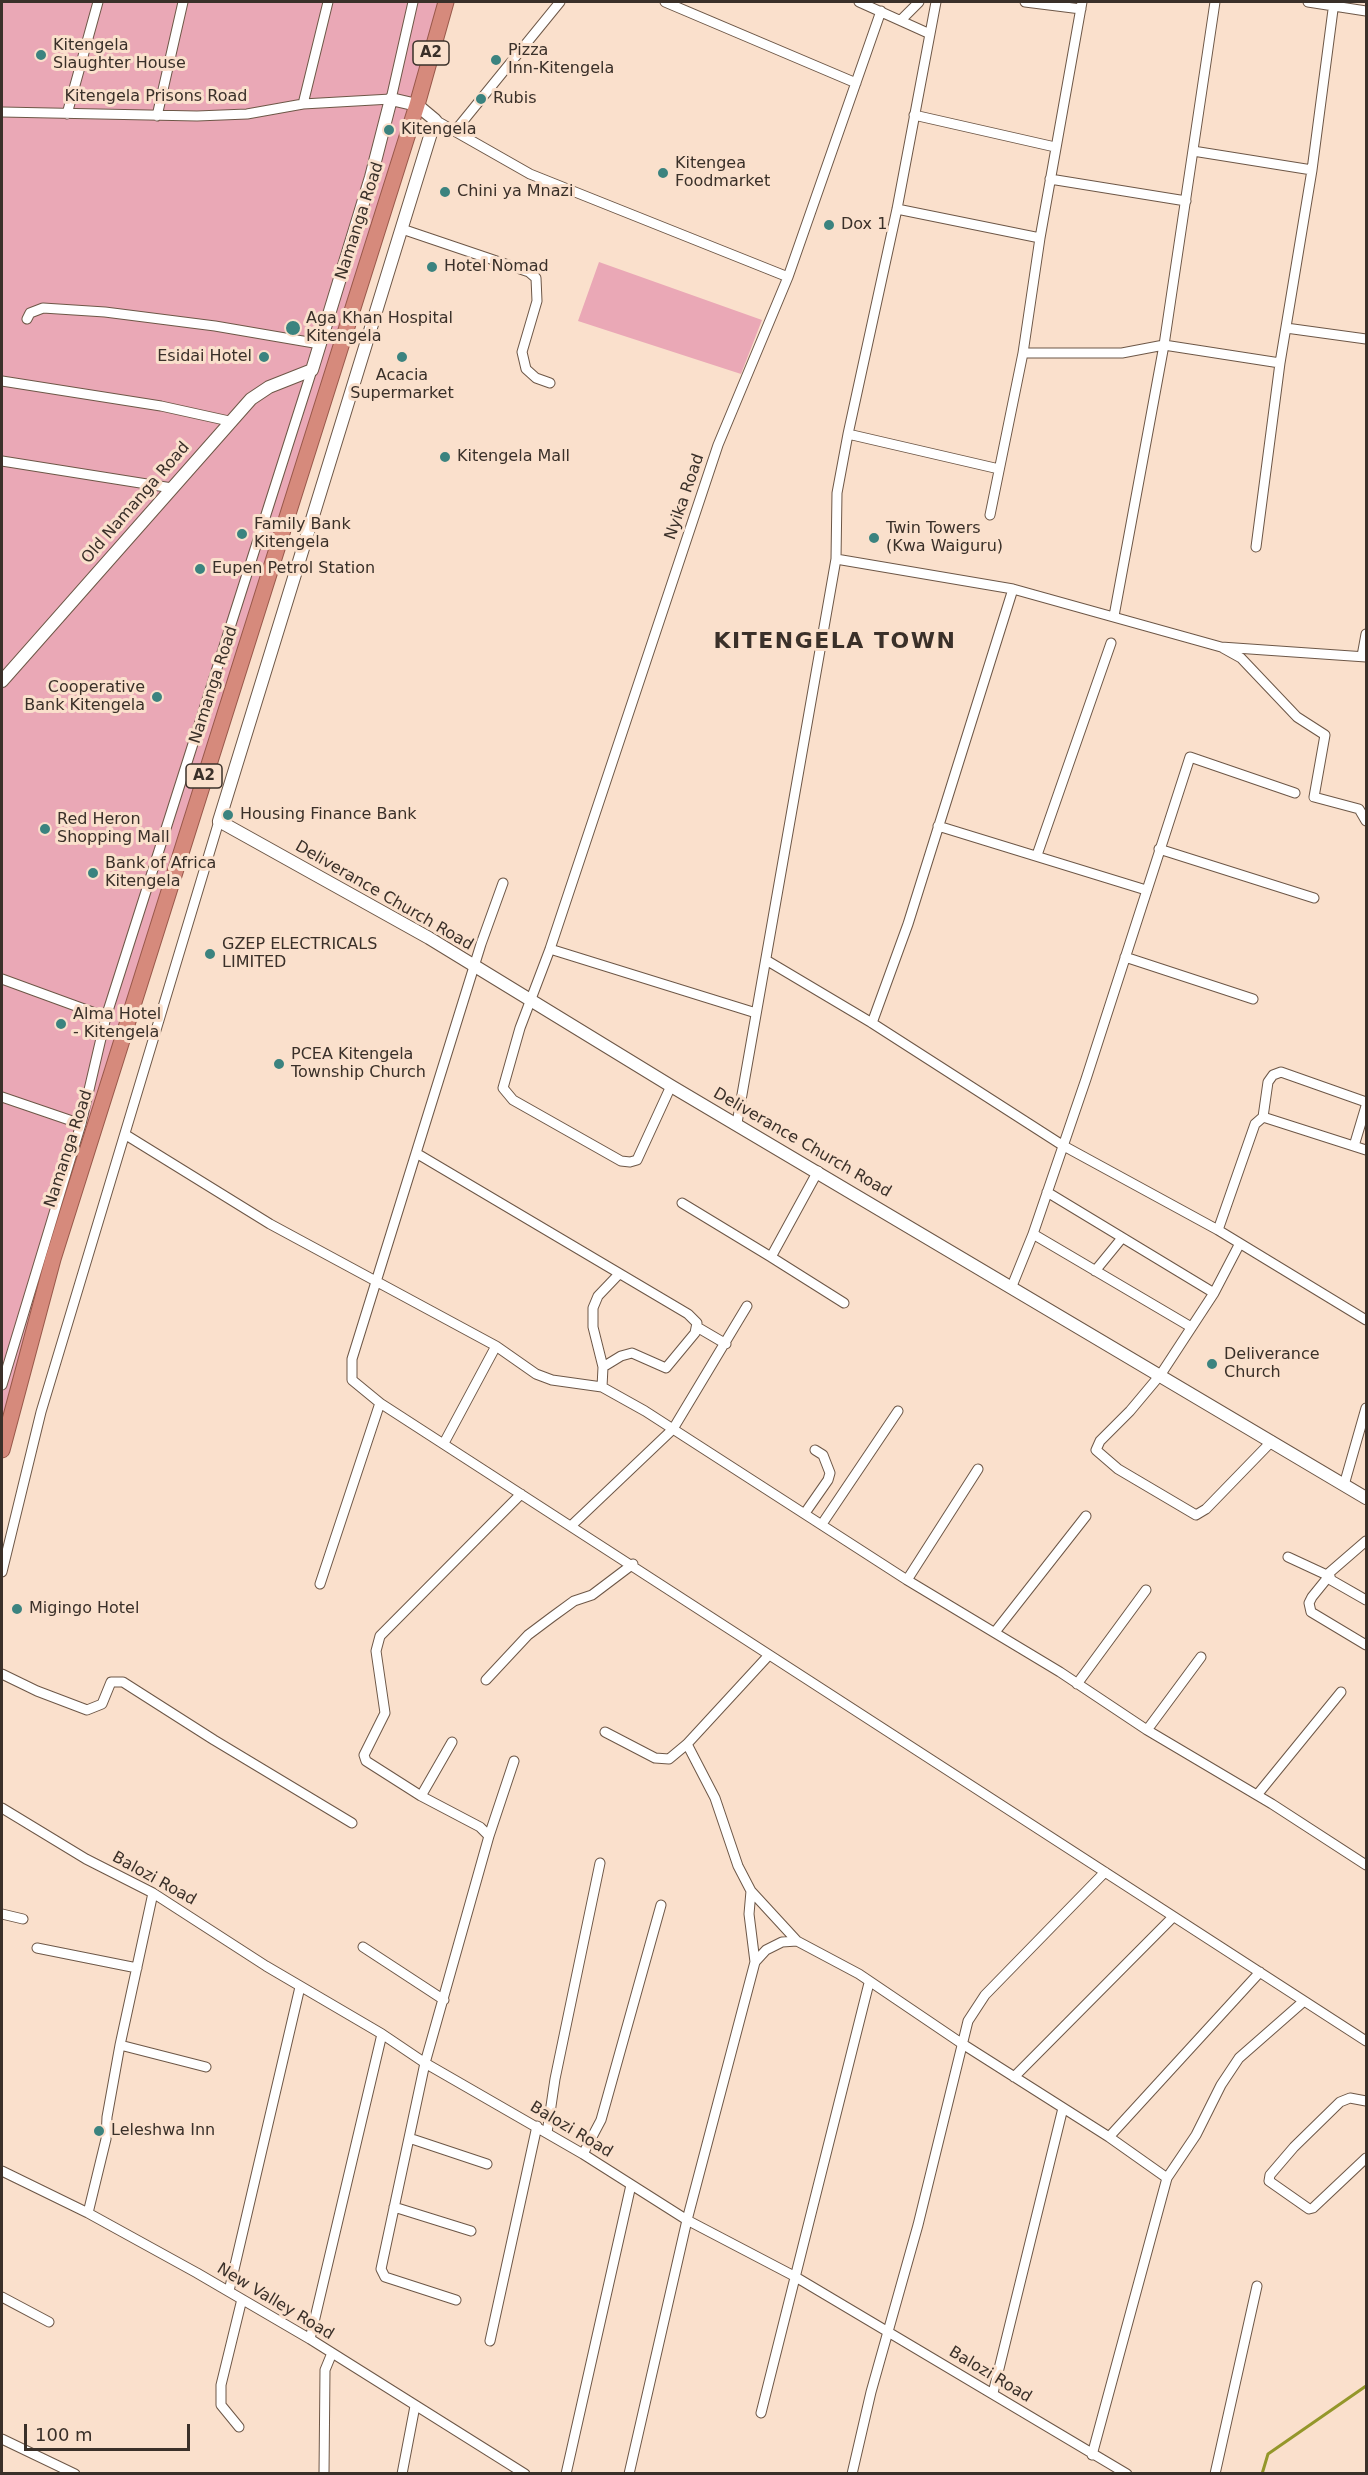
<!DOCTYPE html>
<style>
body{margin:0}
#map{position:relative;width:1368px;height:2475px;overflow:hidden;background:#fae0cc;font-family:"DejaVu Sans",sans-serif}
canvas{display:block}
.frame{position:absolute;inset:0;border:3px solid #3a3029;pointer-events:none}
.scale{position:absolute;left:24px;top:2424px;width:166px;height:27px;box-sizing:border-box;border:3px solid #3a3029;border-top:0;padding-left:8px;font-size:18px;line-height:21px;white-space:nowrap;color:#3a3029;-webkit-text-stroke:4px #fae0cc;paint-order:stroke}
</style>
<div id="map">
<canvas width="1368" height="2475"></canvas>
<div class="frame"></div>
<div class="scale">100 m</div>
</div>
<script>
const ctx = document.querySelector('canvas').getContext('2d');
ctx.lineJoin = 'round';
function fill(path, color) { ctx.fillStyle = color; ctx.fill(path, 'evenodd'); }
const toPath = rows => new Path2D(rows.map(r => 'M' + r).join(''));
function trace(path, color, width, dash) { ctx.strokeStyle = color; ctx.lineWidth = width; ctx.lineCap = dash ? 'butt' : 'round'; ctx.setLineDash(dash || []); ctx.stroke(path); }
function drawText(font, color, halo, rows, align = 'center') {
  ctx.font = font + ' "DejaVu Sans",sans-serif'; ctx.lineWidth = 6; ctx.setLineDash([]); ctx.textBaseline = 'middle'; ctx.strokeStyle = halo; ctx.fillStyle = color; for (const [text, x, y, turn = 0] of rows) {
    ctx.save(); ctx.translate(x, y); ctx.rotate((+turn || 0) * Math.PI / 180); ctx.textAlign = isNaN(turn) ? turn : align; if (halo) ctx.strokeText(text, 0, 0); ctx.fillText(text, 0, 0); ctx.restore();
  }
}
fill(toPath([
 [2,2,446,2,2,1439],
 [599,262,762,320,741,374,578,321]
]), '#eaa8b6');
trace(toPath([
 [1262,2474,1268,2454,1366,2386]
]), '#94972a', 3);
const minor = toPath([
 [665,2,856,83],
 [859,2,930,34],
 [1025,2,1081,9],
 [1308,2,1366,11],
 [901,20,919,2],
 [303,104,328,2],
 [2,112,197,116,247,114,303,104,391,99,413,2],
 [67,114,98,2],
 [914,115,1055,147],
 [157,116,183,2],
 [435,120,530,174,788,277],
 [455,131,560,2],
 [1193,151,1312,170],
 [1050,179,1186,201],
 [897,209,1040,238],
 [402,229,529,272,536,278,537,301,522,352,526,369,536,378,550,383],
 [27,319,30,313,43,308,105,312,215,326,320,344],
 [1286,328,1366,339],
 [1023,353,1122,353,1164,345,1280,363],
 [2,381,161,406,229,421],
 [848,434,999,469],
 [2,461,172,488],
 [990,515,1023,353,1040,238,1082,2],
 [1256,547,1280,363,1312,170,1334,2],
 [836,559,1013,589,1221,647,1366,657],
 [1114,616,1164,345,1215,2],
 [1223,648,1241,658,1297,717,1325,735,1314,797,1359,809,1366,821],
 [1362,656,1366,634],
 [938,826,1146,890],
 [1159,849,1314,898],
 [1037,855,1111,643],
 [503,883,481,944,352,1359,352,1380,380,1403,1366,2041],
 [550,949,756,1013],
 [1125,957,1253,999],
 [766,960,872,1023,1062,1145,1218,1230,1366,1320],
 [2,979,106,1017],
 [872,1023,908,924,1013,589],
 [671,1086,637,1160,630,1162,621,1161,513,1100,503,1088,520,1028,550,949,718,445,788,277,881,11],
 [2,1097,81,1124],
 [1263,1117,1268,1082,1273,1075,1281,1072,1366,1102],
 [737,1123,836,559,837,493,848,434,897,209,936,2],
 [126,1135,270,1224,496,1346,536,1374,552,1380,602,1387],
 [1354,1146,1366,1106],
 [416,1153,688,1314,697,1323,695,1333,666,1368,632,1353,621,1356,603,1367],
 [1047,1192,1214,1293],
 [682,1203,771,1257,818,1171],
 [1218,1230,1255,1124,1263,1117,1366,1150],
 [1033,1234,1191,1327],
 [1239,1245,1214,1293,1161,1374,1130,1411,1100,1441,1096,1450,1118,1469,1196,1515,1206,1509,1272,1441],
 [771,1257,844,1303],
 [1095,1271,1122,1238],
 [619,1274,598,1296,593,1308,593,1327,603,1367,602,1387,645,1411,907,1580,1060,1672,1147,1730,1272,1804,1366,1865],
 [1012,1286,1033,1234,1086,1079,1190,757,1295,793],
 [697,1327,726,1344],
 [2,1385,81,1124,106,1017,312,370],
 [444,1443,496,1346],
 [1344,1485,1366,1408],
 [805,1513,828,1480,830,1473,823,1455,815,1450],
 [822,1524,898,1411],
 [572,1525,673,1429,747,1306],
 [1366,1541,1329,1573,1331,1580,1366,1600],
 [1288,1557,1329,1576,1312,1597,1309,1603,1311,1612,1366,1645],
 [2,1572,41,1412,219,821],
 [907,1580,978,1469],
 [320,1584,380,1403],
 [995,1632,1086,1516],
 [2,1674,37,1691,87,1710,102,1704,111,1682,123,1682,214,1740,352,1823],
 [486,1680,528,1635,552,1617,574,1601,592,1595,633,1564],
 [1077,1684,1146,1590],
 [1147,1730,1201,1657],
 [605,1732,655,1758,669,1759,687,1744,769,1655],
 [687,1744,715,1798,738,1866,751,1891,797,1941],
 [1257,1795,1341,1692],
 [421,1796,452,1742],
 [2,1808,86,1859,153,1893,266,1966,382,2034,425,2063,583,2154,687,2220,794,2276,1127,2474],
 [489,1836,514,1761],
 [751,1891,749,1914,755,1962],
 [2,1914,23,1919],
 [363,1947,444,2000],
 [37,1948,137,1968],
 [120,2045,153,1893],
 [1014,2077,1173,1917],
 [1366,2101,1350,2098,1340,2102,1294,2147,1270,2175,1269,2181,1309,2209,1313,2208,1366,2158],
 [547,2133,555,2079,600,1863],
 [1109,2137,1260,1972],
 [409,2138,487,2164],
 [583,2154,601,2120,661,1905],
 [2,2171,88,2213,197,2273,310,2339,525,2474],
 [394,2207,471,2231],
 [88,2213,106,2139,107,2117,120,2045,206,2067],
 [229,2291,300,1987],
 [2,2297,49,2322],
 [456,2300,385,2277,381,2269,425,2063,489,1836,480,1827,421,1796,366,1761,364,1755,385,1713,376,1651,380,1636,521,1494],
 [310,2339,382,2034],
 [490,2341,537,2126],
 [993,2393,1063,2108],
 [761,2413,869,1983],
 [239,2427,221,2405,221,2385,242,2299],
 [2,2439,75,2474],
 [1092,2455,1167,2178,1196,2135,1221,2085,1239,2058,1304,2001],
 [324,2474,325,2370,332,2353],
 [402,2474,415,2406],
 [566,2474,631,2185],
 [629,2474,687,2220,755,1962,766,1950,782,1942,797,1941,859,1974,961,2043,1109,2137,1167,2178],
 [852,2474,871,2392,918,2225,968,2021,985,1995,1105,1872],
 [1215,2474,1257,2286]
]);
const tertiary = toPath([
 [2,681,251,399,269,387,312,370,371,177,391,99,417,105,435,120,219,821,429,938,671,1086,1366,1498]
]);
const trunk = toPath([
 [2,1450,53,1259,417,105,446,2]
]);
trace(minor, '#6d5747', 11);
trace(tertiary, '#6d5747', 14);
trace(trunk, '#98584a', 17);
trace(minor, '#fff', 9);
trace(tertiary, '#fff', 12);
trace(trunk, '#d68a7c', 15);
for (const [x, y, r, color] of [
 [41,55,6,"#3b837f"],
 [496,60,6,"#3b837f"],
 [481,99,6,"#3b837f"],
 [389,130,6,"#3b837f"],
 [663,173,6,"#3b837f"],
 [445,192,6,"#3b837f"],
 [829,225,6,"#3b837f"],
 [432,267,6,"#3b837f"],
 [293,328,8,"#3b837f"],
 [264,357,6,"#3b837f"],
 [402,357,6,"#3b837f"],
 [445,457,6,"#3b837f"],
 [242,534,6,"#3b837f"],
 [874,538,6,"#3b837f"],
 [200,569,6,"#3b837f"],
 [157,697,6,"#3b837f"],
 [228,815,6,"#3b837f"],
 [45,829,6,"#3b837f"],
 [93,873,6,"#3b837f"],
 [210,954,6,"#3b837f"],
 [61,1024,6,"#3b837f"],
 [279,1064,6,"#3b837f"],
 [1212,1364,6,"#3b837f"],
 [17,1609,6,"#3b837f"],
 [99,2131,6,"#3b837f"]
]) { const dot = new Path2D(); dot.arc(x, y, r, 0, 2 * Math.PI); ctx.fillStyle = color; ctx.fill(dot); trace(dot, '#fae0cc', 2); }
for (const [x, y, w] of [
 [431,53,36],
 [204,776,36]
]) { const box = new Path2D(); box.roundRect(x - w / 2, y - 12, w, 24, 4.5); ctx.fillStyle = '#fae0cc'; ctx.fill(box); trace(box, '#3a3029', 1.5); }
drawText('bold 15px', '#3a3029', null, [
 ["A2",431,53],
 ["A2",204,776]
]);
drawText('16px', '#3a3029', '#fae0cc', [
 ["Kitengela",53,46],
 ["Slaughter House",53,64],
 ["Pizza",508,51],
 ["Inn-Kitengela",508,69],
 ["Rubis",493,99],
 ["Kitengela",401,130],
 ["Kitengea",675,164],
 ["Foodmarket",675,182],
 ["Chini ya Mnazi",457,192],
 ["Dox 1",841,225],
 ["Hotel Nomad",444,267],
 ["Aga Khan Hospital",306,319],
 ["Kitengela",306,337],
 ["Esidai Hotel",252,357,"right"],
 ["Acacia",402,376,"center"],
 ["Supermarket",402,394,"center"],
 ["Kitengela Mall",457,457],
 ["Family Bank",254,525],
 ["Kitengela",254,543],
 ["Twin Towers",886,529],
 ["(Kwa Waiguru)",886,547],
 ["Eupen Petrol Station",212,569],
 ["Cooperative",145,688,"right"],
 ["Bank Kitengela",145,706,"right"],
 ["Housing Finance Bank",240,815],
 ["Red Heron",57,820],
 ["Shopping Mall",57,838],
 ["Bank of Africa",105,864],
 ["Kitengela",105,882],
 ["GZEP ELECTRICALS",222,945],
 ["LIMITED",222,963],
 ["Alma Hotel",73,1015],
 ["- Kitengela",73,1033],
 ["PCEA Kitengela",291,1055],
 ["Township Church",291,1073],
 ["Deliverance",1224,1355],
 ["Church",1224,1373],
 ["Migingo Hotel",29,1609],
 ["Leleshwa Inn",111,2131]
], 'left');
drawText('16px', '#3a3029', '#fae0cc', [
 ["Kitengela Prisons Road",156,97],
 ["Namanga Road",360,221,-72],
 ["Nyika Road",685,497,-71],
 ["Old Namanga Road",136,503,-49],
 ["Namanga Road",214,685,-72],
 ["Deliverance Church Road",384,896,30],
 ["Deliverance Church Road",802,1143,30],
 ["Namanga Road",69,1149,-72],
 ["Balozi Road",154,1879,29],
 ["Balozi Road",571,2130,31],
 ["New Valley Road",275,2302,31],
 ["Balozi Road",990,2375,31]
]);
ctx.letterSpacing = '1.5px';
drawText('bold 22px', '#3a3029', '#fae0cc', [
 ["KITENGELA TOWN",835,642]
]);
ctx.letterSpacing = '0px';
</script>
